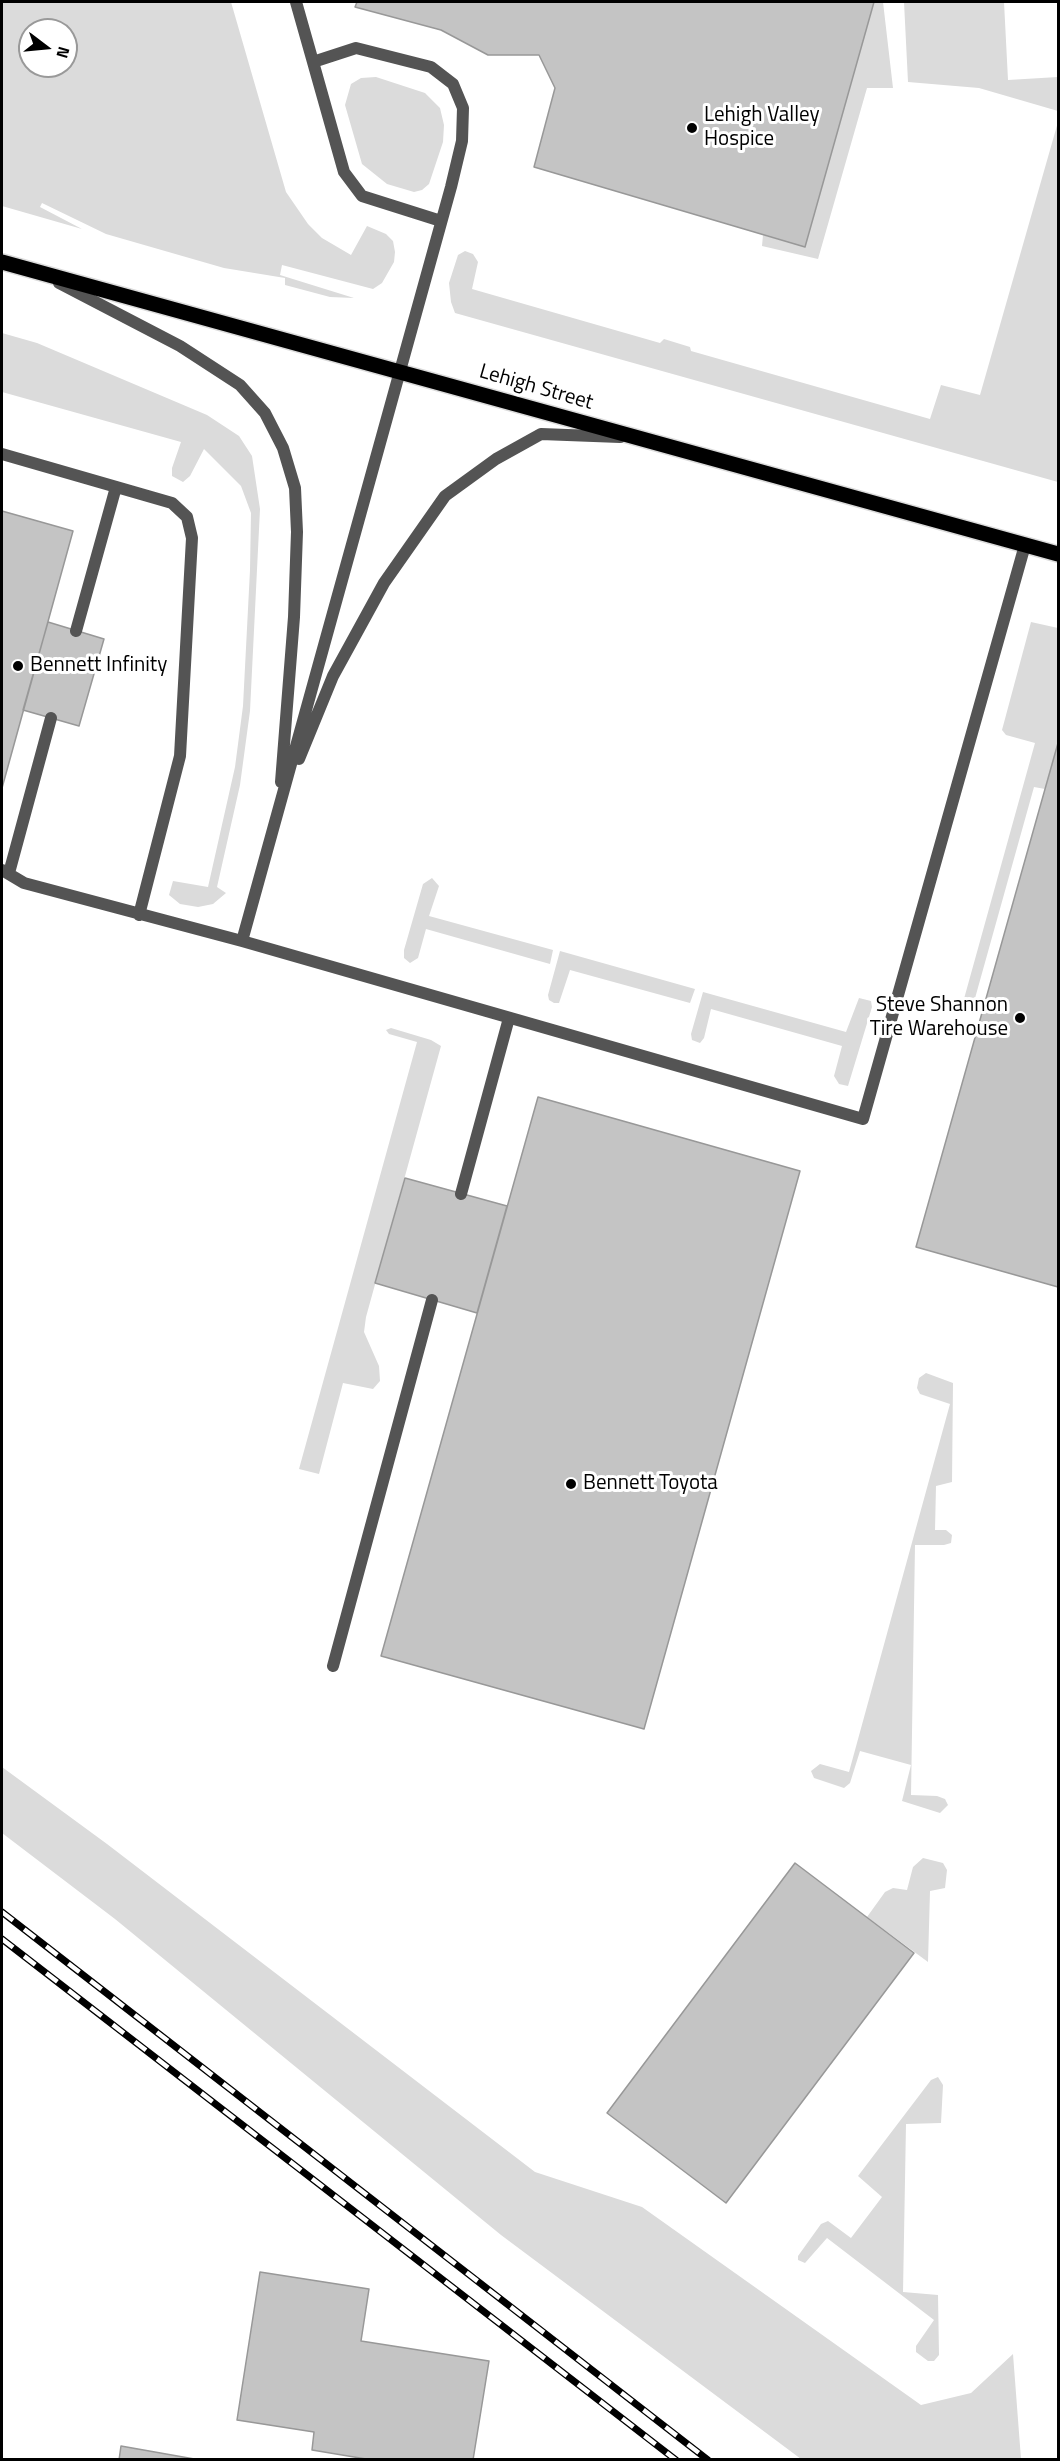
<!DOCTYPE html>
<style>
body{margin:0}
#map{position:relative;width:1060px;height:2461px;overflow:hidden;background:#fff;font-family:"Titillium Web",sans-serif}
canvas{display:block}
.frame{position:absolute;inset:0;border:3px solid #000;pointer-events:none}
.north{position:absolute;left:18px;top:18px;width:60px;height:60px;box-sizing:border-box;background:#fff;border:2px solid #999;border-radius:50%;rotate:106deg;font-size:16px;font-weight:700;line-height:24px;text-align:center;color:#000}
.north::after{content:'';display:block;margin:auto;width:21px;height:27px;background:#000;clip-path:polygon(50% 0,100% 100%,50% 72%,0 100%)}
</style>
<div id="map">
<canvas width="1060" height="2461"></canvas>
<div class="frame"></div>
<div class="north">N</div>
</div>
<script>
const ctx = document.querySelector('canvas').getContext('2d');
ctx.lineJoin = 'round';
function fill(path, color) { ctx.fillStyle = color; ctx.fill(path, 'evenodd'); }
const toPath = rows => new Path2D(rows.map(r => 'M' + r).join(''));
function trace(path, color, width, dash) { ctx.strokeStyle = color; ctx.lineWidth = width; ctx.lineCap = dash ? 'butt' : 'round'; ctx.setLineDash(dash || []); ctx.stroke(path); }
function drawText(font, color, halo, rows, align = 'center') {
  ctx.font = font + ' "Titillium Web",sans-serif'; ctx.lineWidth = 6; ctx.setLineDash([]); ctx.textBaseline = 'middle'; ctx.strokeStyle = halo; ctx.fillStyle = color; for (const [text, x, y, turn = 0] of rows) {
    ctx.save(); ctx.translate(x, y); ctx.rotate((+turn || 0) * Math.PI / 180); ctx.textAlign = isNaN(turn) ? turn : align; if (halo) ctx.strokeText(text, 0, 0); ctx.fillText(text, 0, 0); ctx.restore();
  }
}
fill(toPath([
 [2,2,231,2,286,192,308,224,322,238,351,255,367,226,386,234,393,241,395,252,394,262,382,283,373,289,282,265,280,275,354,298,330,297,285,285,285,278,224,268,106,234,42,203,40,207,82,229,2,206],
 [30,30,66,30,66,66,30,66],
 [874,2,883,2,893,88,867,88,818,259,762,246,763,235,805,247],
 [904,2,1004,2,1008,80,1058,77,1058,111,979,88,908,82],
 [376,77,425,93,440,108,444,125,443,142,429,184,422,190,414,192,387,184,362,164,345,105,351,84,361,78],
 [1058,122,1058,482,455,313,451,302,449,283,458,255,465,251,473,254,478,262,472,289,660,343,664,339,690,347,691,351,930,419,941,385,980,395],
 [2,333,37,343,207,415,239,436,252,456,260,509,250,711,240,785,217,887,226,893,213,904,198,907,180,904,169,895,173,881,208,887,235,767,243,706,250,570,251,513,241,486,204,449,190,476,183,482,172,476,172,468,181,442,2,392],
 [1031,622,1058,628,1058,743,1045,789,1034,787,972,1009,962,1006,1035,743,1006,735,1002,730],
 [432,878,439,886,429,916,553,950,550,964,426,929,418,958,410,963,404,958,404,950,423,884],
 [560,951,695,989,690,1003,570,970,559,1003,554,1003,549,1000,548,995],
 [703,992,846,1032,859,998,871,1001,872,1007,848,1086,839,1084,834,1076,842,1046,711,1009,704,1038,700,1043,692,1040,691,1034],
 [391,1028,431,1040,441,1046,366,1317,364,1332,379,1366,380,1381,373,1389,343,1383,319,1474,299,1469,417,1042,389,1034,386,1030],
 [926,1373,953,1383,952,1482,936,1486,935,1530,946,1530,952,1535,951,1543,944,1545,915,1545,911,1795,937,1796,945,1799,948,1805,940,1813,902,1801,911,1765,860,1751,850,1783,844,1788,814,1778,811,1771,820,1764,849,1772,950,1404,920,1394,917,1388,919,1378],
 [2,1767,107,1844,535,2172,642,2207,921,2405,971,2393,1013,2354,1021,2459,801,2459,501,2235,115,1919,2,1833],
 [923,1858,943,1863,947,1870,945,1888,930,1891,928,1962,867,1917,885,1892,893,1888,907,1890,913,1867],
 [938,2077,943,2085,941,2123,906,2124,903,2292,938,2295,939,2355,934,2361,928,2361,916,2352,916,2346,934,2320,827,2238,805,2263,798,2260,798,2256,821,2224,828,2221,851,2238,882,2197,858,2176,931,2080]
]), '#dbdbdb');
const building = toPath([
 [357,2,874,2,805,247,534,167,555,88,539,55,488,55,441,30,355,7,357,2],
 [2,511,73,531,2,788,2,511],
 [48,622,104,639,79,726,23,710,48,622],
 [1058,743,1058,1287,916,1247,1058,743],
 [538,1097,800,1171,644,1729,381,1656,538,1097],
 [405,1178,507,1206,477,1313,375,1283,405,1178],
 [795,1863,914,1953,726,2203,607,2113,795,1863],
 [260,2272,369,2289,361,2341,489,2361,473,2460,372,2460,312,2450,314,2432,237,2420,260,2272],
 [121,2446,200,2460,119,2460,121,2446]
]);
fill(building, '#c4c4c4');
trace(building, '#989898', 1.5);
const primary = toPath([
 [2,262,1058,554]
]);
trace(primary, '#dbdbdb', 18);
trace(toPath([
 [296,2,313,62],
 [59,283,180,346,240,385,265,413,283,448,295,488,297,532,294,617,281,782],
 [2,454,172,503,187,517,192,538,180,756,139,915],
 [76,631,116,487],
 [299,759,333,676,384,583,445,496,496,459,541,434,620,437],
 [2,870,24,883,242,941,863,1119,1025,545],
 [9,873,51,718],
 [242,941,451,187,462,141,463,108,453,84,431,67,356,48,313,62,344,172,362,196,441,221],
 [461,1194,509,1018],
 [333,1666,432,1300]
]), '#545454', 12);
trace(primary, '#000', 15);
const rail = toPath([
 [2,1912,708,2460],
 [2,1939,676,2460]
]);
trace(rail, '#000', 7);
trace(rail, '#fff', 4.5, [14]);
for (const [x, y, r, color] of [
 [692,128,6,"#000"],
 [18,666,6,"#000"],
 [1020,1018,6,"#000"],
 [571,1484,6,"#000"]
]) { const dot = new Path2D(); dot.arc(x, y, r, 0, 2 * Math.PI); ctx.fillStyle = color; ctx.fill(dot); trace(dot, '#fff', 2); }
drawText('21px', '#000', '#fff', [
 ["Lehigh Valley",704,116],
 ["Hospice",704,140],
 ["Bennett Infinity",30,666],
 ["Steve Shannon",1008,1006,"right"],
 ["Tire Warehouse",1008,1030,"right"],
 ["Bennett Toyota",583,1484]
], 'left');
drawText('21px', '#000', '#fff', [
 ["Lehigh Street",536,388,16]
]);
</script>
